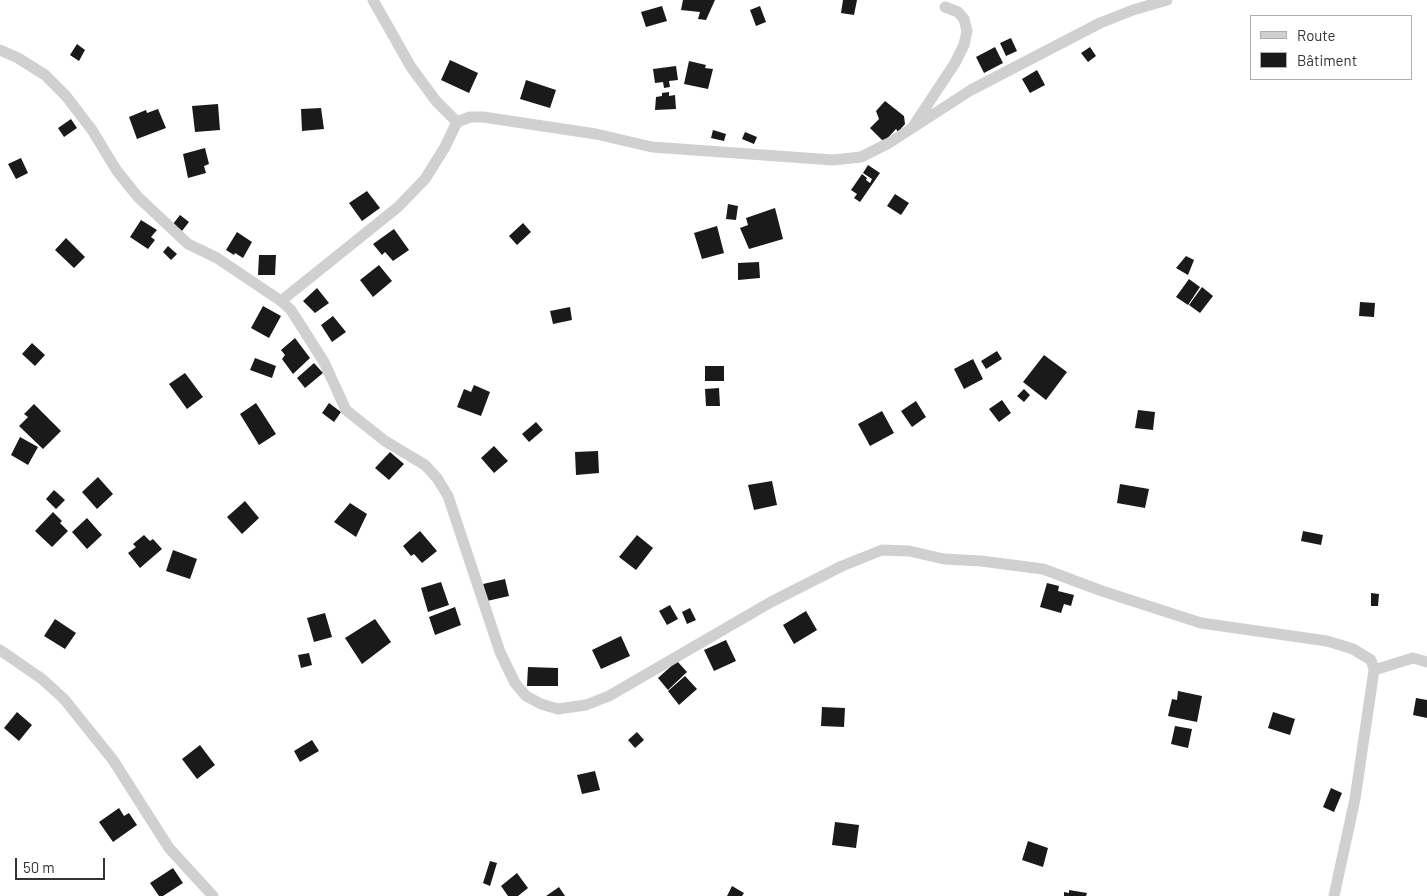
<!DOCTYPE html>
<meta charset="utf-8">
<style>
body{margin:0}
#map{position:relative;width:1427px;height:896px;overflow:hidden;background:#fff;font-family:Barlow,sans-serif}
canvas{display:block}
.legend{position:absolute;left:1250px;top:15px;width:162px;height:65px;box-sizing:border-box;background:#fff;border:1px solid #adadad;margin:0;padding:6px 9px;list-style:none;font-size:15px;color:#333}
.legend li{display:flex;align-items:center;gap:10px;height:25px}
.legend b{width:25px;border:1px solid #adadad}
.scale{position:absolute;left:15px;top:858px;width:90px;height:22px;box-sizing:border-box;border:2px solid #333;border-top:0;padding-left:6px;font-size:15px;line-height:18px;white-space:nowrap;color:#333;-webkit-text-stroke:4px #fff;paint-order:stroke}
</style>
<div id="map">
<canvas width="1427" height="896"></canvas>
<ul class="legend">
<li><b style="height:6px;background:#d0d0d0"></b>Route</li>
<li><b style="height:14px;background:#1a1a1a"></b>Bâtiment</li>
</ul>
<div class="scale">50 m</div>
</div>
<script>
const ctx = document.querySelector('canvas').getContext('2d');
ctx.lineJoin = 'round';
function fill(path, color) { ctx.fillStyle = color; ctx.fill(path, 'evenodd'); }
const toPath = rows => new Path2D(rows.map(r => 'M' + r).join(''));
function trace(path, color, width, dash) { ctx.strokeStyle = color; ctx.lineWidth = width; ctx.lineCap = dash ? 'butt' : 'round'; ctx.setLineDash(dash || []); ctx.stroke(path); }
fill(toPath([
 [683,0,715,0,706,20,698,19,700,12,681,10],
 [843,0,857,0,854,15,841,13],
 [662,6,667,21,646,27,641,12],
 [760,6,766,22,756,26,750,10],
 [1011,38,1017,51,1006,56,1000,43],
 [77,44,85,50,79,61,70,55],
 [995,47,1003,63,984,73,976,57],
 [1090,47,1096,56,1088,62,1081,53],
 [450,60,478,73,469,93,441,80],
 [689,61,706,65,705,68,713,69,708,89,684,84],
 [676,66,678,80,669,81,670,87,664,88,663,82,655,83,653,69],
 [1037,70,1045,85,1030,93,1022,79],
 [526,80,556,90,550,108,520,99],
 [669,92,669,96,675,95,676,109,655,110,656,97,662,96,662,93],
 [885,101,904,116,905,124,898,132,896,129,884,142,870,128,879,119,876,111],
 [218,104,220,130,195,132,192,106],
 [321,108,324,129,302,131,301,109],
 [158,109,166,128,137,139,129,117,146,110,147,113],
 [71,119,77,128,64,137,58,128],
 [713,130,726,134,724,141,711,138],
 [745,132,757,137,754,144,742,139],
 [205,148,209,164,204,166,206,173,188,178,183,154],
 [21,158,28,173,16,179,8,164],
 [868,165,880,173,860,202,854,198,857,194,851,190,862,174,867,178,866,180,870,183,872,179,863,173],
 [367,191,380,208,362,221,349,203],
 [895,194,909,203,901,215,887,206],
 [728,204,738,206,736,220,726,219],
 [775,208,783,239,749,249,740,228,748,225,746,218],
 [180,215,189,222,182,231,173,224],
 [141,220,157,230,151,237,155,240,148,249,130,237],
 [523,223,531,232,517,245,509,236],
 [717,226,724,253,702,259,694,233],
 [394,229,409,250,393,261,385,252,382,255,373,244],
 [237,232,252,242,243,258,235,253,234,255,226,250],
 [66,238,85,257,74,268,55,250],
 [168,246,177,254,171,260,163,252],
 [259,255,276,255,275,275,258,275],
 [1186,256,1194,260,1188,275,1176,268],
 [759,262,760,278,738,280,738,263],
 [379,265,392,281,373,297,360,280],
 [1189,279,1200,287,1188,305,1176,297],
 [1202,287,1213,296,1200,313,1189,305],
 [317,288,329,303,315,313,303,301],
 [1360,302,1375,303,1374,317,1359,316],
 [263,306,281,316,269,338,251,328],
 [570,307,572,320,553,324,550,311],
 [333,316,346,332,332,342,321,325],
 [295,338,310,358,293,374,282,359,285,355,281,350],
 [32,343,45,355,35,366,22,354],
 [997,351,1002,359,986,369,981,361],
 [1044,355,1067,372,1046,400,1023,382],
 [255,358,276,366,272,378,250,370],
 [973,359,983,379,964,389,954,369],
 [314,363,323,373,305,388,297,378],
 [705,366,724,366,724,381,705,381],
 [185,373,203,397,187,409,169,384],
 [474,385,490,392,481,416,457,407,464,389,471,392],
 [719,388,720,406,706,406,705,389],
 [1024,389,1030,395,1024,402,1017,396],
 [1002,400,1011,413,999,422,989,409],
 [916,401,926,417,912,427,901,411],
 [256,403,276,434,259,445,240,414],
 [329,403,341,412,334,422,322,413],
 [34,404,61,431,43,449,19,426,28,417,24,414],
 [1138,410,1155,412,1153,430,1135,428],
 [882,411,894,433,870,446,858,424],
 [536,422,543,430,529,442,522,434],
 [20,437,38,447,28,465,11,455],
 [494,446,508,461,494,473,481,458],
 [598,451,599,473,576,475,575,452],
 [390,452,404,464,389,480,375,468],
 [98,477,113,494,97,509,82,492],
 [772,481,777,505,754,510,748,485],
 [1120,484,1149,489,1145,508,1117,503],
 [54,490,65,500,56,509,46,499],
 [245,501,259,518,242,534,227,517],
 [350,503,367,514,356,537,334,522],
 [53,512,62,521,60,523,68,531,52,547,35,531],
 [87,518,102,535,87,549,72,532],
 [420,531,437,551,422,563,414,554,411,556,403,546],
 [1303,531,1323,535,1321,545,1301,541],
 [144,535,150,541,153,539,162,549,140,568,128,553,136,547,133,544],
 [637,535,653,548,636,570,619,557],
 [173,550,197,559,190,579,166,571],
 [505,579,509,596,487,601,483,584],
 [441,582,449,605,428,612,421,588],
 [1047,583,1059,586,1058,591,1074,595,1071,606,1064,604,1061,613,1040,607],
 [1371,593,1379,594,1378,606,1371,606],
 [670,605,678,619,667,625,659,611],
 [455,607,461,625,435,635,429,617],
 [690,608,696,620,687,624,682,612],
 [806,611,817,630,794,644,783,625],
 [325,613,332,637,314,642,307,618],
 [55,619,76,633,65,649,44,636],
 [375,619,391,642,362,664,345,638],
 [621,636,630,656,601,669,592,650],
 [726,640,736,661,714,671,704,650],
 [309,653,312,665,301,668,298,655],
 [677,661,687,672,668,690,658,678],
 [528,667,558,668,558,686,527,686],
 [685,676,697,689,679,705,668,691],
 [1178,691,1202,696,1197,722,1168,716,1172,699,1177,700],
 [1416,698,1427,700,1427,718,1413,715],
 [822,707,845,708,844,727,821,726],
 [17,712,32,725,19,741,4,728],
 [1273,712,1295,719,1290,735,1268,728],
 [1175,726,1192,729,1188,748,1171,744],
 [637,732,644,740,635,748,628,740],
 [312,740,319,751,300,762,294,751],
 [200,745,215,765,197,779,182,759],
 [595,771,600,790,582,794,577,775],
 [1331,788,1342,793,1334,812,1323,807],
 [119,808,124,816,129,813,137,825,113,842,99,822],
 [835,822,859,825,856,848,832,845],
 [1028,841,1048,848,1043,867,1022,860],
 [490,861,497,863,490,886,483,883],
 [173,868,183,883,163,896,159,896,150,883],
 [517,873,528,888,518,896,508,896,501,886],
 [732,886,744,893,742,896,727,896],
 [559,887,565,896,546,896],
 [1069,890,1087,893,1086,896,1064,896,1064,892,1069,893]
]), '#1a1a1a');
trace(toPath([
 [373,0,411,67,436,101,457,122,470,117,483,117,596,134,652,147,833,160,861,157,889,143,971,90,1100,23,1133,10,1167,0],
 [0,50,18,58,45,75,66,96,92,130,117,171,138,197,188,244,217,258,281,301,291,310,324,362,346,410,385,441,425,465,437,478,448,496,500,652,515,683,526,696,541,704,558,709,586,705,609,696,771,602,842,566,882,550,909,551,944,559,981,561,1043,569,1102,591,1201,623,1327,641,1353,649,1371,660,1374,670,1355,799,1334,896],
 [914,125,955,63,964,45,967,31,964,19,958,12,945,7],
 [281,301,398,207,425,179,445,147,457,122],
 [0,650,42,679,64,699,113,760,169,848,213,896],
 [1374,670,1413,658,1427,662]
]), '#d0d0d0', 11);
</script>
